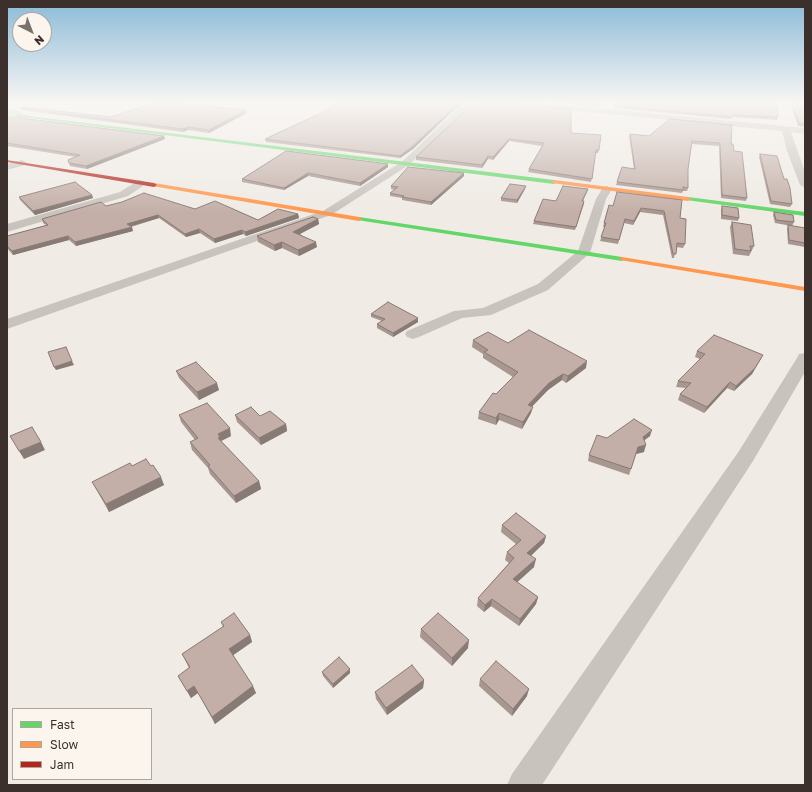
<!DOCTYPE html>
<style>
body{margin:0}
#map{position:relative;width:812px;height:792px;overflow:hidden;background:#f0ebe5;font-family:"Golos Text",sans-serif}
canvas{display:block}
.frame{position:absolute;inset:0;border:8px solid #3b302b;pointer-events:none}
.legend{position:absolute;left:12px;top:708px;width:140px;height:72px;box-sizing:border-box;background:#fbf5ee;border:1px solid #aea6a0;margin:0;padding:5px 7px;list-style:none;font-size:12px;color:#3b302b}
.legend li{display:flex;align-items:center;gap:8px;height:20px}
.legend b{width:20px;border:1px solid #aea6a0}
.north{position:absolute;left:12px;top:12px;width:40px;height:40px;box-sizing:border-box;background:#fbf5ee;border:1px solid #aea6a0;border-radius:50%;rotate:138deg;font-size:11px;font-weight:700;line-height:16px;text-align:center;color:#3b302b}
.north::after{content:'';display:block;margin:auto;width:14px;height:18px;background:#7a716c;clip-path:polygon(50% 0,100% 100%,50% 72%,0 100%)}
</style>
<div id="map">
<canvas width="812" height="792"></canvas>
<div class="frame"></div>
<ul class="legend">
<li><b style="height:5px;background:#63d668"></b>Fast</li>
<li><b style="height:5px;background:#ff974d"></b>Slow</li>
<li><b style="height:5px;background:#b3261e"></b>Jam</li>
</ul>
<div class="north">N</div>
</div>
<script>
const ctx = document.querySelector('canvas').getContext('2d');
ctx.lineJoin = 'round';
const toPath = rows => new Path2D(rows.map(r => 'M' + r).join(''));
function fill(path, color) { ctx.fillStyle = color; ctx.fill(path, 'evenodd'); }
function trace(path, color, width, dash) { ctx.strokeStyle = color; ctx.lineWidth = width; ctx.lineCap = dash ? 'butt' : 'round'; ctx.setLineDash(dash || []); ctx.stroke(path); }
fill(toPath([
 [471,102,481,102,461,115,409,165,331,215,7,329,7,319,323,211,403,161,455,111,471,102],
 [503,102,532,102,805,128,805,134,791,132,805,172,805,188,800,185,787,151,782,131,507,104,503,102],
 [15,109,24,114,24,118,18,118,13,114,7,115,7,111,15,109],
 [22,160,27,163,25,165,7,170,7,164,22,160],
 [139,180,143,181,144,183,143,186,128,196,7,232,7,224,120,192,139,180],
 [607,186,612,189,606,199,590,253,548,290,491,315,462,318,419,337,413,339,407,337,405,334,407,331,454,311,483,308,538,284,578,251,596,199,603,187,607,186],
 [805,353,805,372,753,461,542,785,507,785,512,774,739,451,797,358,799,354,805,353]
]), '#c9c3be');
fill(toPath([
 [21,115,554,180,557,182,554,184,21,117,7,118,7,116,21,115],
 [688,197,805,212,805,216,686,200,686,198,688,197],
 [359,217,622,257,625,259,622,261,357,220,357,218,359,217]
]), '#63d668');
fill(toPath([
 [554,180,688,197,691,199,688,201,552,183,551,182,554,180],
 [154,183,359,217,362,219,359,221,152,186,151,185,154,183],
 [622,257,805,287,805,291,620,260,619,259,622,257]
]), '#ff974d');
fill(toPath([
 [7,160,154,183,157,185,154,187,7,162,7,160]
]), '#b3261e');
fill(toPath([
 [340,102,468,102,454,110,413,149,400,158,266,142,265,139,319,114],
 [480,102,571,133,599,150,598,153,595,153,591,182,528,172,529,169,542,146,509,141,493,160,488,159,482,168,416,160,416,157],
 [550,102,601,102,597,107],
 [614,102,777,102,778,117,777,120,732,117,731,119,614,108],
 [790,102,805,102,805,127,798,126],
 [20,108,111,117,246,110,247,113,209,133,188,130,183,132,21,110],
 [7,119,165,139,87,169,70,166,68,160,76,157,7,146],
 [630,134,731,144,747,198,746,201,721,198,719,146,692,144,688,169,688,188,687,191,683,191,682,193,616,185,617,182,634,169,629,136],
 [286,151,388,167,360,186,308,176,284,190,242,182,242,179],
 [760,154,784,179,792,204,790,207,770,204,759,157],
 [464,176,431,205,402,200,402,198,390,196,390,193,395,190,391,189,391,186],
 [525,189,517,203,501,201,501,198],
 [588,189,587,192,583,201,584,204,575,230,533,224,534,221,556,201],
 [617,192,680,218,685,244,683,248,676,247,674,258,672,258,663,215,640,212,633,225,624,223,618,244,600,241,605,227,603,227,609,205,613,206],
 [92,195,93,198,35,215,20,200,19,197],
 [106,206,195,209,258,220,298,214,299,218,246,236,243,234,215,243,200,233,186,237,159,218,131,227,133,231,76,246,69,240,13,255,7,248,7,236,46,225,43,223,42,219],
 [722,206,739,218,738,221,721,219,721,209],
 [774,212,794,222,792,226,775,223,773,215],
 [318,219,319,224,300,234,317,247,299,256,282,248,275,251,258,242,257,236],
 [732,222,754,246,749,256,733,254,730,227],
 [788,225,805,229,805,247,788,244,787,229],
 [371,314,418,322,393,337,377,328,377,324,382,321,371,317],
 [473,340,508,343,586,368,566,383,562,380,548,390,532,406,531,413,522,429,499,420,496,425,478,419,479,412,496,394,513,377,483,358,483,354,472,347],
 [697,351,763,355,752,374,734,391,727,388,704,413,678,400,680,394,686,388,676,387,678,381,700,359,695,357],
 [176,371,219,390,199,400,179,378],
 [179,415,231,436,221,441,259,481,261,489,236,503,210,474,208,468,192,450,190,442,195,440,181,422],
 [235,415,260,416,286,424,287,431,261,445,237,422],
 [650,436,644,440,644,452,636,454,629,475,588,461,589,455,607,438],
 [132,466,151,466,164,485,109,512,92,482],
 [502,525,546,536,544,543,531,556,534,567,517,582,538,597,536,604,519,626,491,606,484,612,477,606,478,598,509,563,505,560,507,552,516,544,501,532],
 [221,622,250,635,252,642,233,655,256,693,215,724,198,693,191,698,178,676,189,668,182,654,223,627],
 [421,629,468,648,452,666,420,637],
 [350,669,350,673,333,688,323,676,322,672],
 [480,679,527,696,512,716,479,686],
 [424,680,423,688,387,715,376,699,375,692]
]), '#a89690');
fill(toPath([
 [463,102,468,102,454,110,413,149,400,158,400,156,454,107],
 [246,110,247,113,209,133,209,130],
 [188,127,188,130,183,132,183,129],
 [164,136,165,139,87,169,86,166],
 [509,139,509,141,493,160,493,157],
 [488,156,488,159,482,168,482,165],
 [388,164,388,167,360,186,360,183],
 [308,173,308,176,284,190,284,188],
 [464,173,464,176,431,205,431,202],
 [526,186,525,189,517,203,517,200],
 [92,195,93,198,35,215,33,211],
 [641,208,640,212,633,225,634,221],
 [298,214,299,218,246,236,245,232],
 [158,215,159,218,128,227,127,224],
 [318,219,319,224,294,237,293,232],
 [132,227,133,231,76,246,75,242],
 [199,229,200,233,186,237,185,234],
 [242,230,243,234,215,243,214,239],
 [68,236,69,240,13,255,12,251],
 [282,242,282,248,275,251,274,245],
 [316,242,317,247,299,256,298,250],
 [418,318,418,322,393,337,393,333],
 [763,355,752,374,734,391,736,386],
 [72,361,74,365,56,370,54,367],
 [587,361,586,368,566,383,568,376],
 [563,374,562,380,548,390,527,412,528,405,549,383],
 [730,382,727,388,704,413,707,407],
 [217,383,219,390,199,400,197,392],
 [533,407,531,413,522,429,523,422],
 [499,413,499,420,496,425,496,418],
 [286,424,287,431,261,445,259,438],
 [230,428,231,436,221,441,220,445,218,434],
 [652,430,650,436,641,443,643,437],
 [41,442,45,450,24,459,19,451],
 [646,445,644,452,636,454,638,447],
 [161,477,164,485,109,512,106,504],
 [259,481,261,489,236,503,234,496],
 [546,536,544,543,526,560,527,553],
 [536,559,534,567,512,587,513,579],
 [538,597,536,604,519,626,520,619],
 [492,599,491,606,484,612,485,605],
 [250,635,252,642,232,656,229,649],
 [469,640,468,648,452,666,452,658],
 [350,669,350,673,333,688,333,684],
 [424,680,423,688,387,715,386,708],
 [194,686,198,693,191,698,187,691],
 [253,686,256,693,215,724,212,717],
 [529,689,527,696,512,716,513,709]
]), '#887a75');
const building = toPath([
 [156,102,170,102,246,110,209,130,188,127,183,129,20,108,23,107,111,117,156,102],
 [340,102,463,102,454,107,413,146,400,156,265,139,319,114,340,102],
 [480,102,505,102,507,103,571,109,571,133,601,135,599,150,596,150,592,179,529,169,544,143,509,139,493,157,488,156,482,165,416,157,462,114,480,102],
 [575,102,599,102,598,104,575,102],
 [615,102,777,102,778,117,732,115,732,117,615,106,615,102],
 [791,102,805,102,805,124,799,123,791,102],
 [20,118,164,136,86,166,69,163,68,160,80,155,7,143,7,119,20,118],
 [670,119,732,125,731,144,733,144,734,151,742,152,747,198,722,195,720,143,692,141,688,169,688,188,683,187,683,190,617,182,622,167,635,169,630,134,649,136,670,119],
 [286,151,388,164,360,183,308,173,284,188,242,179,286,151],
 [760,154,777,156,784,179,787,179,790,188,792,204,771,201,760,154],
 [408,167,464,173,431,202,402,197,404,196,390,193,398,187,391,186,408,167],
 [75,182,92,195,33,211,19,197,75,182],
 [510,184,526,186,517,200,501,198,510,184],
 [563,186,588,189,582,201,584,201,576,227,534,221,543,199,556,201,563,186],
 [617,192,682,200,680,218,686,219,685,244,677,243,676,254,673,254,664,211,641,208,634,221,625,219,619,240,601,237,606,223,604,223,609,205,613,206,617,192],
 [144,193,195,209,215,201,258,220,278,209,298,214,245,232,242,230,214,239,199,229,185,234,158,215,127,224,132,227,75,242,68,236,12,251,7,246,7,236,48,225,42,219,101,202,106,206,122,202,144,193],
 [722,206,738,208,739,218,722,215,722,206],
 [774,212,793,215,794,222,776,220,774,212],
 [313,217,318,219,293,232,316,242,298,250,282,242,274,245,257,236,313,217],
 [732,222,751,225,754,246,750,246,751,251,735,249,732,222],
 [788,225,805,228,805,243,789,240,788,225],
 [388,302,418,318,393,333,377,324,385,319,371,314,388,302],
 [529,330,587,361,568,376,563,374,549,383,528,405,533,407,523,422,499,413,496,418,479,412,493,393,496,394,518,372,484,352,488,350,473,340,488,332,508,343,529,330],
 [714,335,763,355,755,368,736,386,730,382,707,407,680,394,691,383,678,381,705,354,697,351,714,335],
 [66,347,72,361,54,367,48,352,66,347],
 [196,362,217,383,197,392,176,371,196,362],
 [207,403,230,428,218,434,220,437,218,438,259,481,234,496,208,466,210,465,190,442,198,438,179,415,207,403],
 [251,407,260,416,270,411,286,424,259,438,235,415,251,407],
 [634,419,652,430,643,437,646,445,638,447,631,469,589,455,597,435,607,438,634,419],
 [32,427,41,442,19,451,10,436,32,427],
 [146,459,151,466,153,465,161,477,106,504,92,482,130,463,132,466,146,459],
 [516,513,546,536,527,553,536,559,513,579,538,597,520,619,492,599,485,605,478,598,514,558,507,552,521,540,502,525,516,513],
 [234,613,250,635,229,649,253,686,212,717,194,686,187,691,178,676,190,667,182,654,224,626,221,622,234,613],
 [438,613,469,640,452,658,421,629,438,613],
 [339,657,350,669,333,684,322,672,339,657],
 [496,661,529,689,513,709,480,679,496,661],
 [412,665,424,680,386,708,375,692,412,665]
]);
fill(building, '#c3afa7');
trace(building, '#887a75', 1);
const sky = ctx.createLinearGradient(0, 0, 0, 213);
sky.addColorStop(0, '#8bbad8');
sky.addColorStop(0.48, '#f8f6f3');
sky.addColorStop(1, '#f8f6f300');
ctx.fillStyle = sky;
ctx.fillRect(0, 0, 812, 213);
</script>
